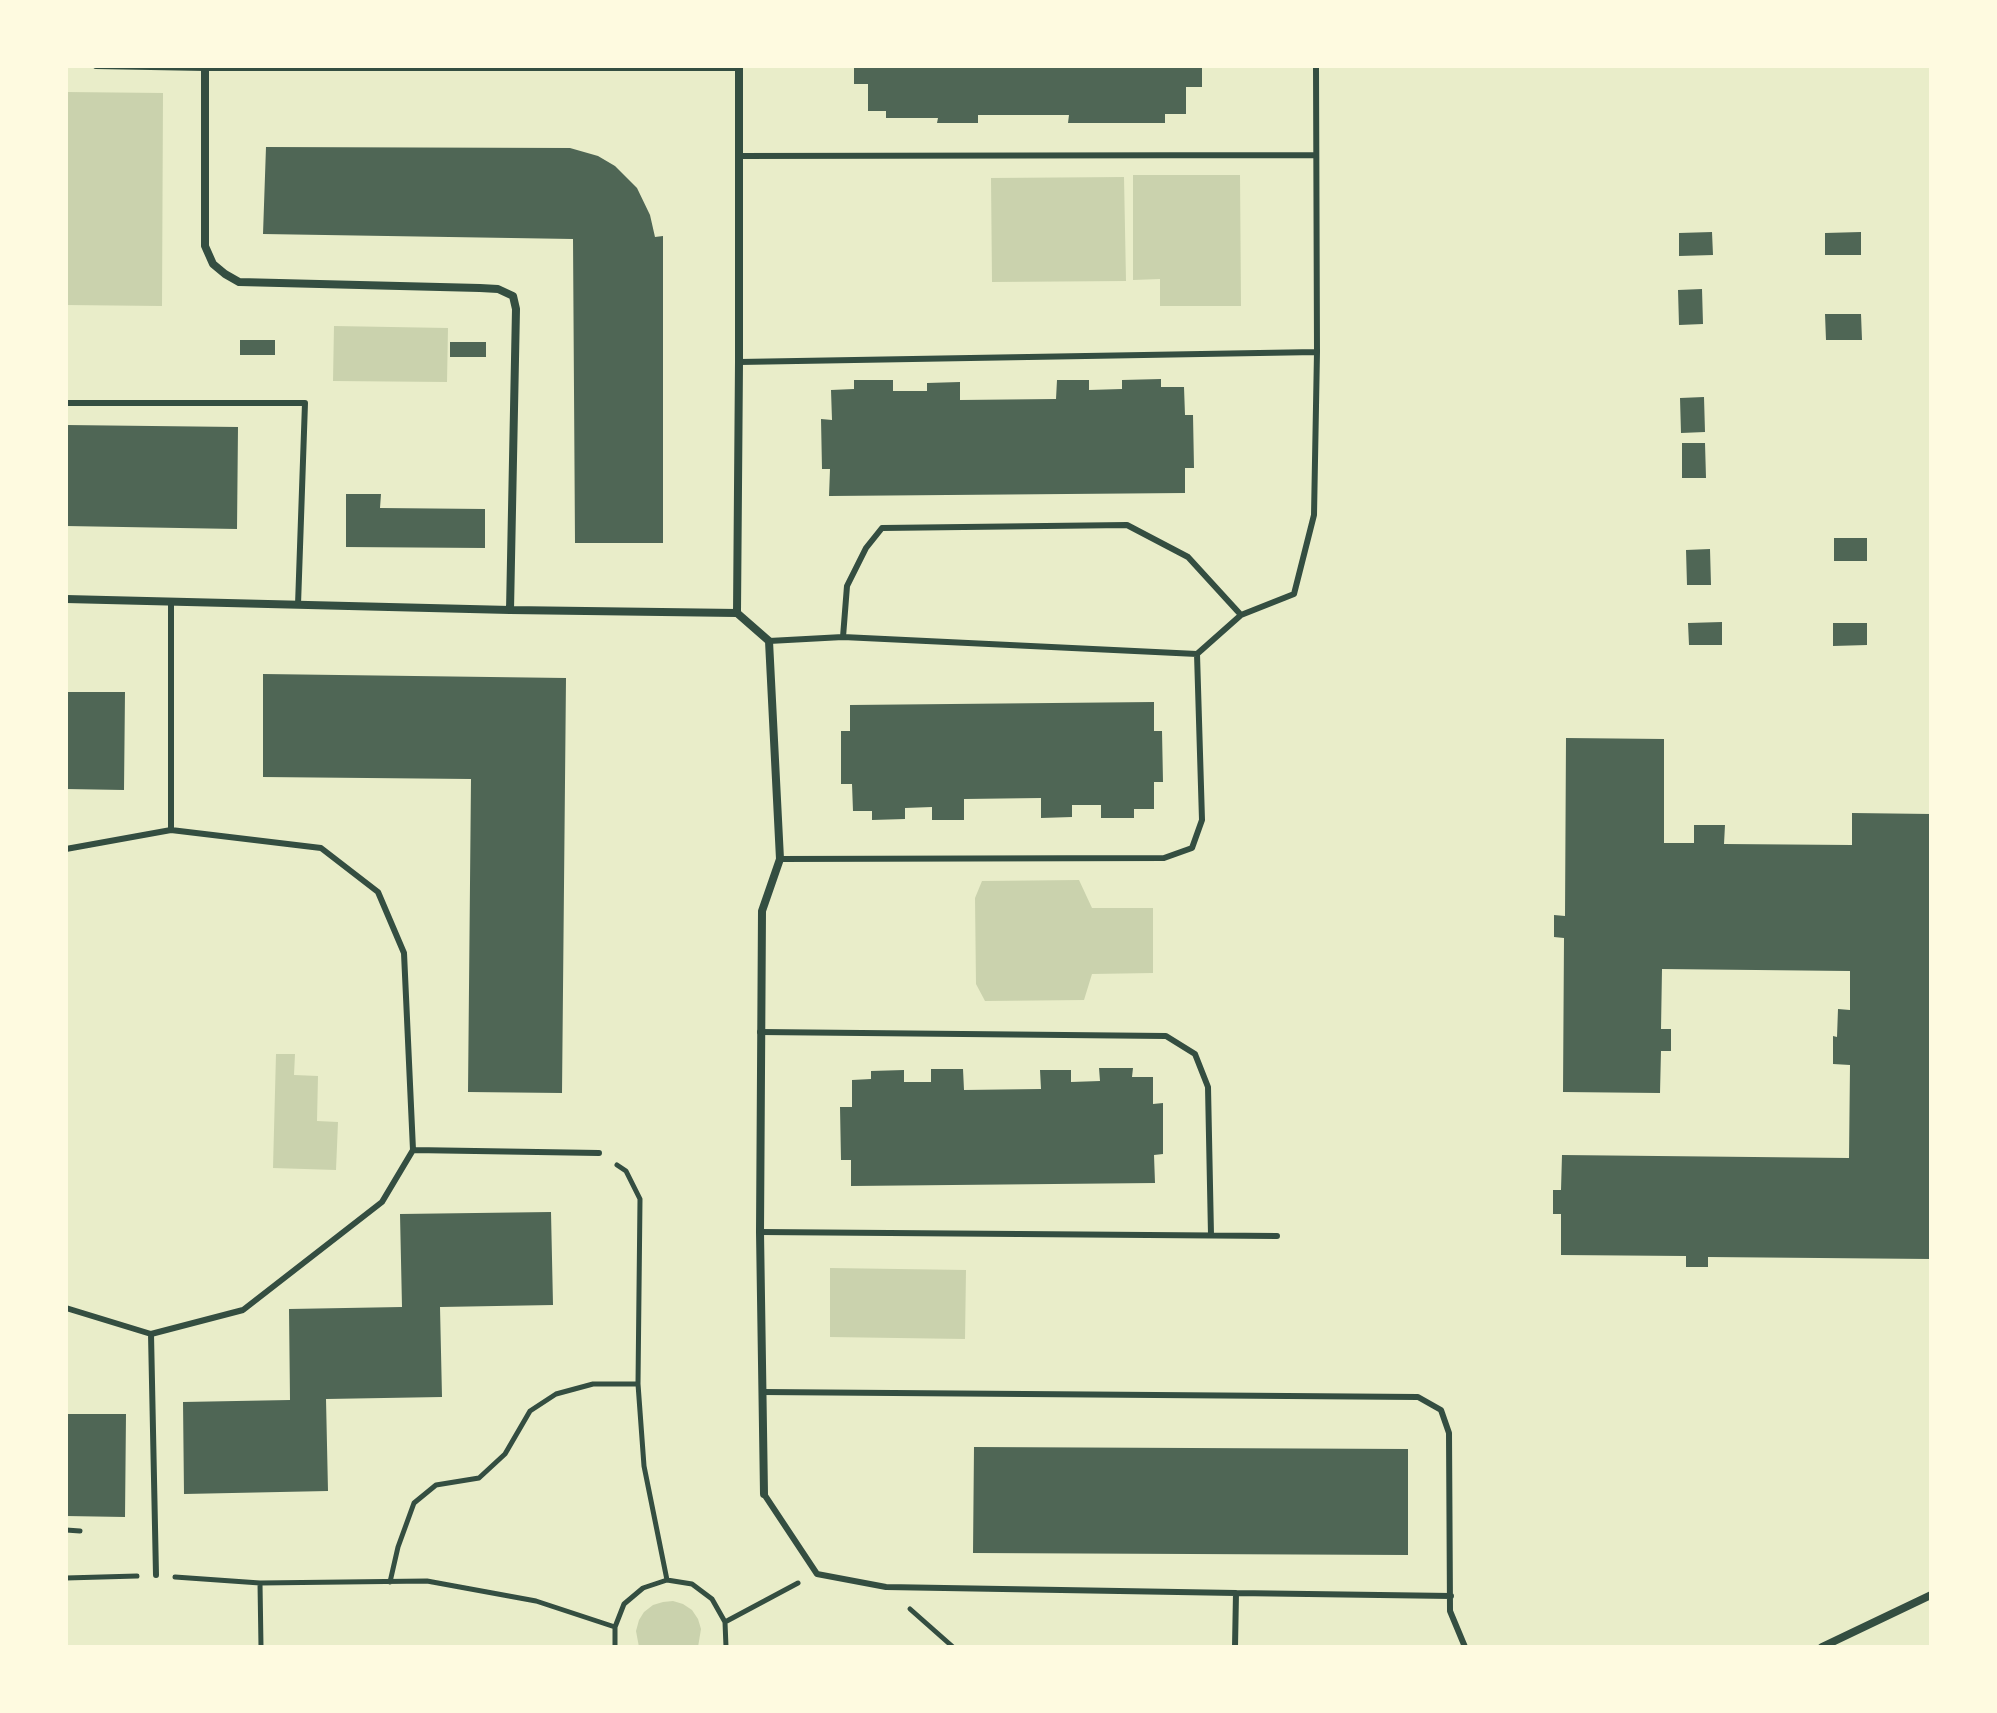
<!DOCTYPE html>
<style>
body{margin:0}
#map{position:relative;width:1997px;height:1713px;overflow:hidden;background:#e9edc9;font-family:"Roboto Condensed",sans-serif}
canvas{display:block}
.frame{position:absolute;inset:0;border:68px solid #fefae0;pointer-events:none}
</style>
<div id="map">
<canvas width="1997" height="1713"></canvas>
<div class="frame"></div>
</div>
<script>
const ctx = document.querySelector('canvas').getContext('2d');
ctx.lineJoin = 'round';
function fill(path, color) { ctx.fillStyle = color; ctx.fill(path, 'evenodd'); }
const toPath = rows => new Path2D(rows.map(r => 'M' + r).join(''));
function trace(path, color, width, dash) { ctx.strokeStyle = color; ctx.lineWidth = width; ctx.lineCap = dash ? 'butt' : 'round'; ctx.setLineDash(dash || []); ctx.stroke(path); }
fill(toPath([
 [66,92,163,93,162,306,66,305],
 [1133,175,1240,175,1241,306,1160,306,1160,279,1133,280],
 [1124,177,1126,281,992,282,991,178],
 [334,326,448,328,447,382,333,381],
 [1079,880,1092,908,1153,908,1153,973,1092,974,1084,1000,985,1001,976,984,975,898,982,881],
 [276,1054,295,1054,294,1075,318,1076,317,1121,338,1122,336,1170,273,1168],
 [830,1268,966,1270,965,1339,830,1337],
 [673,1601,683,1604,692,1610,698,1619,701,1629,698,1647,639,1647,636,1631,639,1620,644,1612,653,1605,663,1602]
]), '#cad2ad');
fill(toPath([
 [854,66,1202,66,1202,87,1186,87,1186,114,1165,114,1165,123,1068,123,1069,115,978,115,978,123,937,123,938,118,886,118,886,111,868,111,868,84,854,84],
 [266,147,570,148,598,156,615,166,637,188,650,215,655,237,663,236,663,543,575,543,573,239,263,234],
 [1712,232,1713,255,1679,256,1679,233],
 [1861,232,1861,255,1825,255,1825,233],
 [1702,289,1703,324,1679,325,1678,290],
 [1825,314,1861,314,1862,340,1826,340],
 [240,340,275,340,275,355,240,355],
 [450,342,486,342,486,357,450,357],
 [1161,379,1161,387,1184,387,1185,415,1193,415,1194,468,1185,468,1185,493,829,496,830,469,822,469,821,419,832,420,831,390,854,389,854,380,893,380,893,391,927,391,927,383,960,382,960,400,1056,399,1057,380,1089,380,1089,390,1122,389,1122,380],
 [1704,397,1705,432,1681,433,1680,398],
 [66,425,238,427,237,529,66,526],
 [1682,443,1705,443,1706,478,1682,478],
 [346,494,381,494,380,508,485,509,485,548,346,547],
 [1834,538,1867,538,1867,561,1834,561],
 [1710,549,1711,585,1687,585,1686,550],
 [1722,622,1722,645,1689,645,1688,623],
 [1833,623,1867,623,1867,645,1833,646],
 [263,674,566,678,562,1093,468,1092,471,779,263,777],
 [66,692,125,692,124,790,66,789],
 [1154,702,1154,731,1162,731,1163,782,1154,782,1154,809,1134,809,1134,818,1101,818,1101,805,1072,805,1072,817,1041,818,1041,798,964,799,964,820,932,820,932,807,905,808,905,819,872,820,872,811,853,811,852,784,841,784,841,731,850,731,850,705],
 [1566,738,1664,739,1664,843,1694,843,1694,825,1725,825,1724,844,1852,845,1852,813,1931,814,1931,1259,1708,1257,1708,1267,1686,1267,1686,1256,1561,1255,1561,1214,1553,1214,1553,1190,1561,1190,1562,1155,1849,1158,1850,1065,1833,1064,1833,1036,1837,1037,1838,1009,1850,1010,1850,971,1662,969,1661,1029,1671,1029,1671,1051,1661,1051,1660,1093,1563,1092,1564,938,1554,937,1554,915,1565,916],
 [1099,1068,1133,1068,1132,1077,1153,1077,1153,1104,1163,1103,1163,1154,1154,1155,1155,1183,851,1186,851,1160,841,1160,840,1107,852,1107,852,1080,871,1079,871,1071,904,1070,904,1082,931,1082,931,1069,963,1069,964,1090,1041,1089,1040,1070,1071,1070,1071,1082,1100,1081],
 [551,1212,553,1305,440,1307,442,1397,326,1399,328,1491,184,1494,183,1402,290,1400,289,1309,402,1307,400,1214],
 [66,1414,126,1414,125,1517,66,1516],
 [974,1447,1408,1449,1408,1555,973,1553]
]), '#4f6655');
trace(toPath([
 [617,1165,626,1171,640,1199,638,1384,644,1466,667,1580],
 [66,1530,80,1531],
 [175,1577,260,1583,427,1581,536,1601,615,1627],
 [66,1578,137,1576],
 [390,1582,398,1547,414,1503,436,1485,479,1478,505,1454,530,1411,556,1394,593,1384,638,1384],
 [260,1583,261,1647],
 [910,1609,953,1647],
 [725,1622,798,1583],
 [615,1647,615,1627,624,1604,643,1588,667,1580,692,1584,712,1599,725,1622,726,1647]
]), '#344e41', 5);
trace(toPath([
 [96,66,205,68,739,68],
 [739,156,1316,155],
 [739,362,1317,352],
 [66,403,305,403,298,605],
 [171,602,171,830],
 [843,637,847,586,866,548,882,528,1127,525,1188,557,1241,615],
 [769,641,843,637,1197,654,1241,615,1294,594,1314,515,1317,352,1316,66],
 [66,849,171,830,321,848,378,892,404,953,413,1150,382,1202,243,1310,151,1334,66,1308],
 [780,859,1164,858,1192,848,1202,820,1197,654],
 [760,1032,1166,1036,1195,1054,1208,1087,1211,1235],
 [413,1150,599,1153],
 [760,1232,1277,1236],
 [151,1334,156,1575],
 [762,1392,1418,1397,1441,1410,1449,1433,1450,1611,1465,1647],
 [764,1494,817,1574,886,1587,1236,1593,1235,1647],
 [1236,1593,1451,1596]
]), '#344e41', 6);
trace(toPath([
 [739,66,739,362,737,613,769,641,780,859,762,911,760,1232,764,1494],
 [205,68,205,246,213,264,225,274,239,282,480,288,498,289,513,296,516,309,510,610],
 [66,599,510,610,737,613],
 [1822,1647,1931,1595]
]), '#344e41', 8);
</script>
